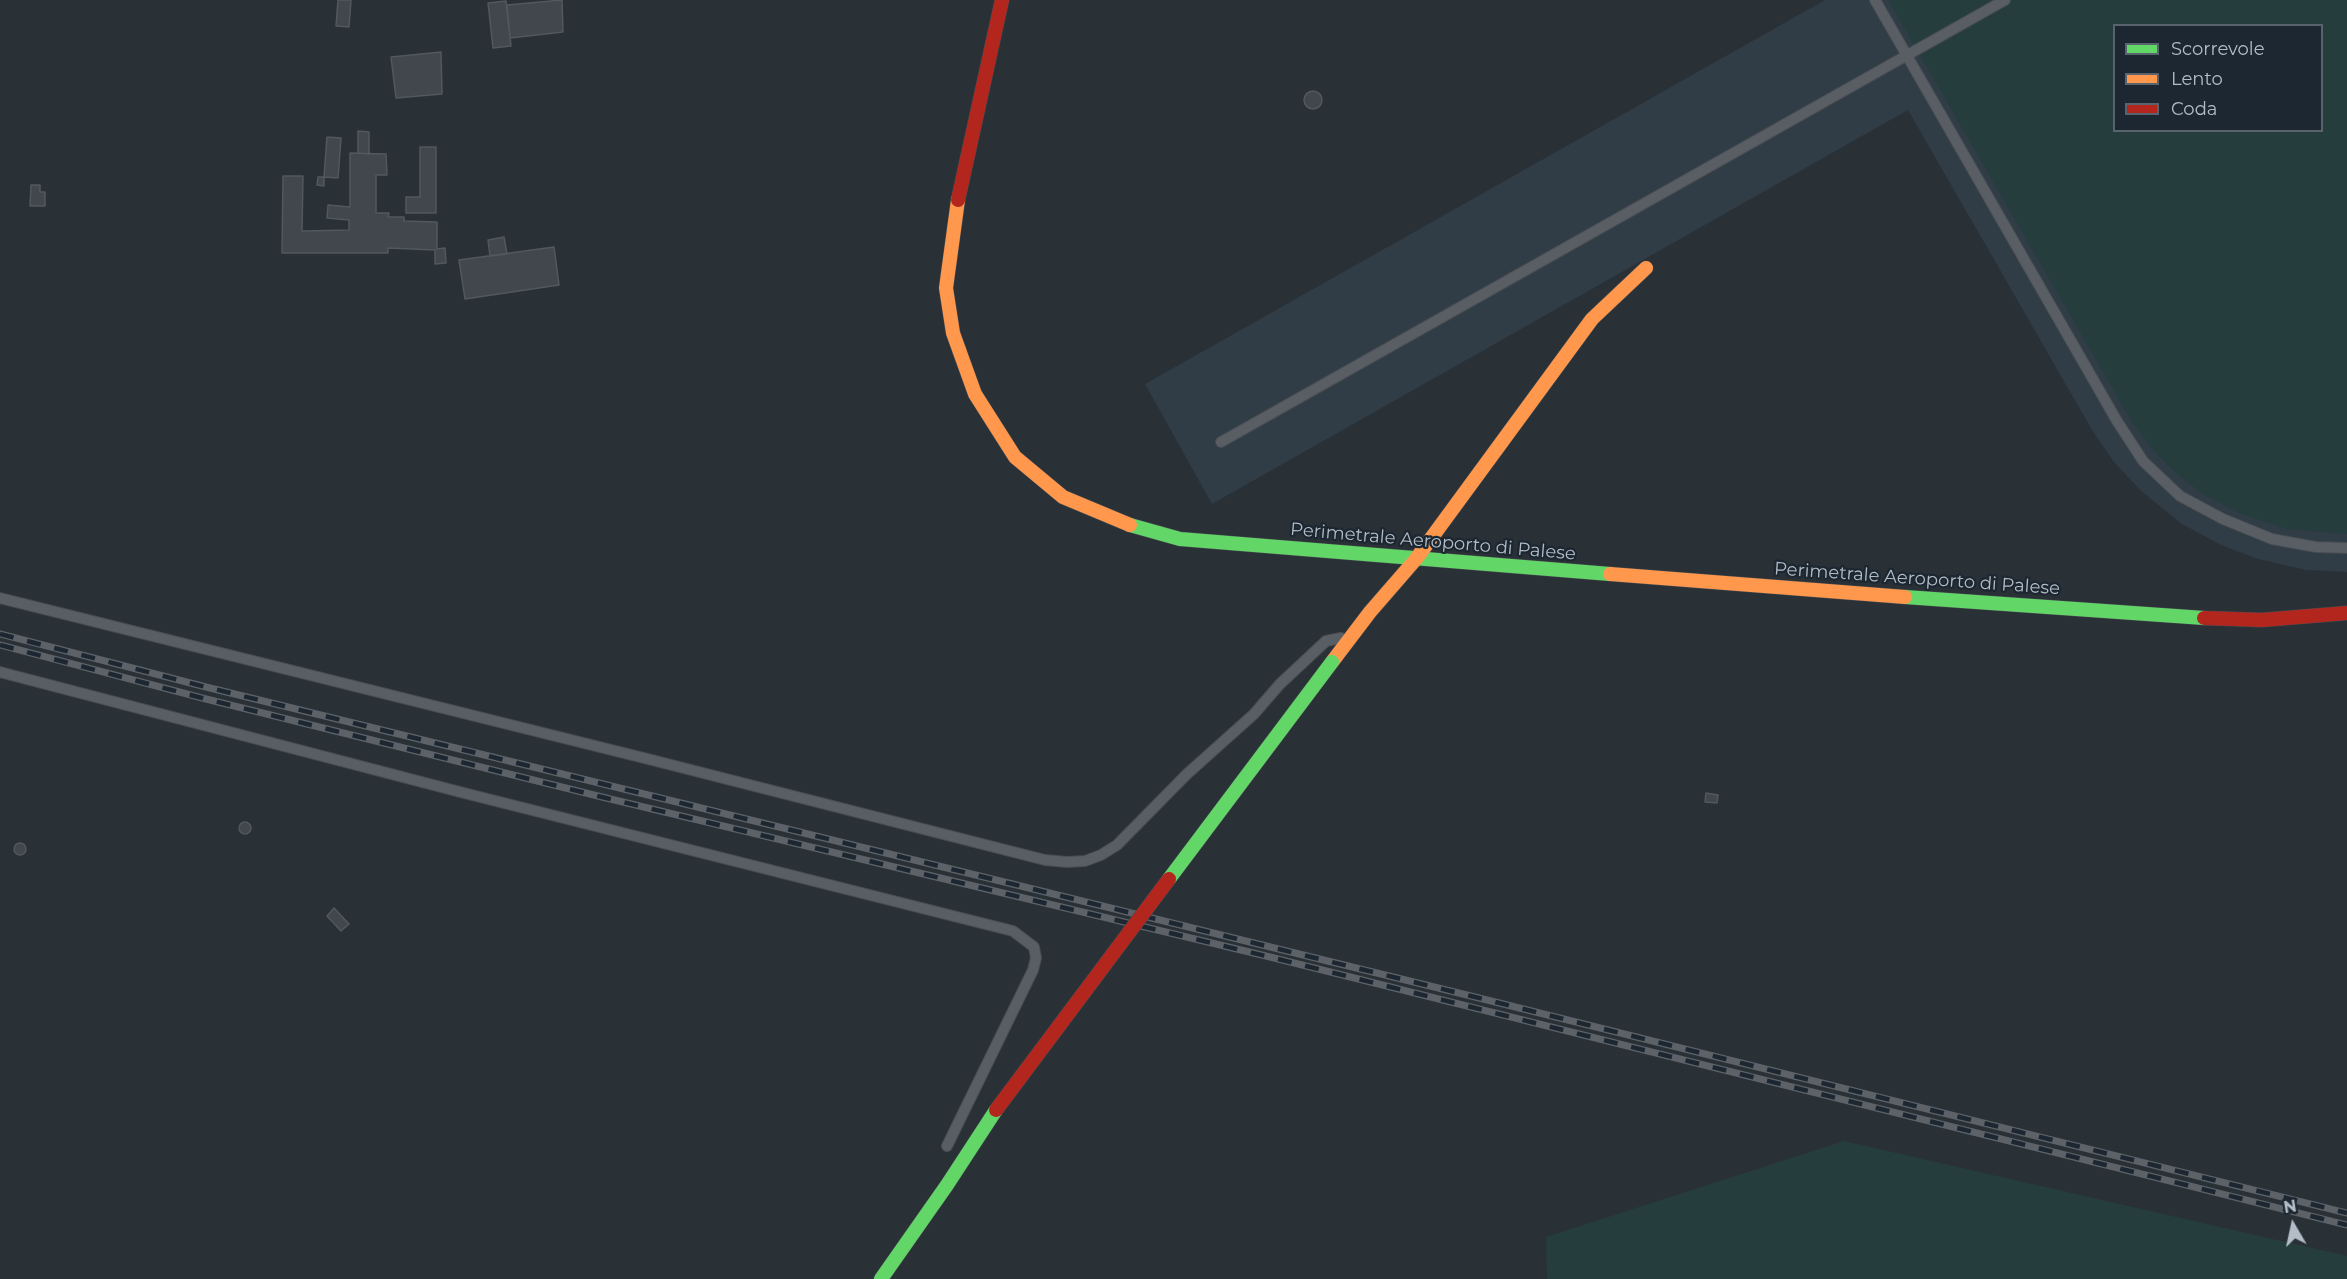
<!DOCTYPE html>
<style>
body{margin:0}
#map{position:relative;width:2347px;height:1279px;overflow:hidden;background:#293036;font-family:Montserrat,sans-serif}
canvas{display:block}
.legend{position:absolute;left:2113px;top:24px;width:210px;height:108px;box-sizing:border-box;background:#1c2731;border:2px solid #58636d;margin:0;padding:8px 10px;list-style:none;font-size:18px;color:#b2bdc8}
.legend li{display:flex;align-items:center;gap:12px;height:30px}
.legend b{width:30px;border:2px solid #58636d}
.north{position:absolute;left:2263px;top:1195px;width:60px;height:60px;-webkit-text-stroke:4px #1c2731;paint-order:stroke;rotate:351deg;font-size:16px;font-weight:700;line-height:24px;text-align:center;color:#b2bdc8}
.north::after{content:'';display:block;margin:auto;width:21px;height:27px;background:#b2bdc8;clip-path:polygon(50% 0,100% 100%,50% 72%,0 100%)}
</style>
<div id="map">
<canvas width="2347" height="1279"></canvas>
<ul class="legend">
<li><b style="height:8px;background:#63d668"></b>Scorrevole</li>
<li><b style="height:8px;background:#ff974d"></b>Lento</li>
<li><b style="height:8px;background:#b3261e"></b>Coda</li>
</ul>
<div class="north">N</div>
</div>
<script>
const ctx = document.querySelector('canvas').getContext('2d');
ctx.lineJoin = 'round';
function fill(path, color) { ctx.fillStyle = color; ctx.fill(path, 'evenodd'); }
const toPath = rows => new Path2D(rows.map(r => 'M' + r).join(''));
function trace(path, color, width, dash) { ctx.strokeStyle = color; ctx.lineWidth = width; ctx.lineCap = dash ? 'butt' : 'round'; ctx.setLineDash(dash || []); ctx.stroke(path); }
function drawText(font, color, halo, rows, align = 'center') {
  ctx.font = font + ' Montserrat,sans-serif'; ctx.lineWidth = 4.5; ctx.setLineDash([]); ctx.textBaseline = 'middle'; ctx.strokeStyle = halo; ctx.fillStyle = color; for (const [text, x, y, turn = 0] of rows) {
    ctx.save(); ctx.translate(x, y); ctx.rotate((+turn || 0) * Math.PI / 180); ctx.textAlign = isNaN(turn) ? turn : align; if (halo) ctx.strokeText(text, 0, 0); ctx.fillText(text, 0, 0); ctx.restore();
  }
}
fill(toPath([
 [1825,0,2347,0,2347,572,2306,570,2258,559,2221,545,2182,524,2141,491,2114,462,2092,430,1908,110,1212,504,1145,384],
 [2114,26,2322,26,2322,130,2114,130]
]), '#303c46');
fill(toPath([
 [1888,0,2347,0,2347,534,2287,529,2239,513,2203,494,2177,474,2155,452,2132,422],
 [2114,26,2322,26,2322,130,2114,130],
 [1844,1141,2347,1256,2347,1279,1547,1279,1546,1237]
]), '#263d3d');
const building = toPath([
 [338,0,351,0,349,27,336,26,338,0],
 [562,0,563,32,510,38,507,5,562,0],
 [506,1,511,46,493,48,488,3,506,1],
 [441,52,442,94,396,98,391,57,441,52],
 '1304 100a9 9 0 1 1 18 0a9 9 0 1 1-18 0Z',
 [358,131,369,132,369,154,358,153,358,131],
 [327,137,341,138,338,178,324,177,327,137],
 [420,147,436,147,436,213,406,213,406,197,420,197,420,147],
 [350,153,386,154,387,175,376,175,376,213,389,213,388,217,404,217,404,221,437,222,437,249,445,248,446,263,435,264,435,250,388,248,388,253,282,253,283,176,303,176,302,231,349,230,349,220,327,218,328,205,350,207,350,153],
 [318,177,324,177,324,186,317,185,318,177],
 [31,185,40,185,40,192,45,192,45,206,30,206,31,185],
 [504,237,507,254,490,256,488,240,504,237],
 [554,247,559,285,465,299,459,260,554,247],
 [1706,793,1718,795,1717,803,1705,802,1706,793],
 '239 828a6 6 0 1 1 12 0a6 6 0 1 1-12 0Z',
 '14 849a6 6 0 1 1 12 0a6 6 0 1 1-12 0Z',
 [334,908,349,924,341,931,327,916,334,908]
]);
fill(building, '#41474c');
trace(building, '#51585e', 1.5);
const lane = toPath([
 [1875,0,2117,421,2143,461,2180,496,2223,519,2272,539,2316,547,2347,548],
 [1221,442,2005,0],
 [0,598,648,759,1045,860,1067,862,1085,861,1101,855,1117,845,1187,774,1254,714,1280,684,1326,641,1341,638],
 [0,672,464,793,1013,931,1034,947,1036,958,1033,970,947,1146]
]);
const fast = toPath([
 [1130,525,1180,539,1610,574],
 [1905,597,2204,618],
 [881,1279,947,1185,996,1110]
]);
const slow = toPath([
 [958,200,946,288,953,333,975,394,1015,457,1063,497,1130,525],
 [1610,574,1905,597],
 [1332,662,1370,612,1416,559,1592,319,1646,268]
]);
const jam = toPath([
 [958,200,1002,0],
 [2204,618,2262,620,2347,613]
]);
trace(lane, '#474c51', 12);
trace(fast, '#474c51', 15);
trace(slow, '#474c51', 15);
trace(jam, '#474c51', 15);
trace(lane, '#595e64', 10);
trace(fast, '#63d668', 14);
trace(slow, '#ff974d', 14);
trace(jam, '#b3261e', 14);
const rail = toPath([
 [0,634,206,687,1471,996,2347,1213],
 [0,645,206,699,602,797,1266,956,2347,1225]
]);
trace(rail, '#5c6268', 7);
trace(rail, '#1c2731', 4.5, [14]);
const fastBridge = toPath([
 [1169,879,1332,662]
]);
const jamBridge = toPath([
 [996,1110,1169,879]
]);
trace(fastBridge, '#474c51', 15, []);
trace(jamBridge, '#474c51', 15, []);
trace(fastBridge, '#63d668', 14);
trace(jamBridge, '#b3261e', 14);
drawText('18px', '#b2bdc8', '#1c2731', [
 ["Perimetrale Aeroporto di Palese",1433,542,5],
 ["Perimetrale Aeroporto di Palese",1917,579,4]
]);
</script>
